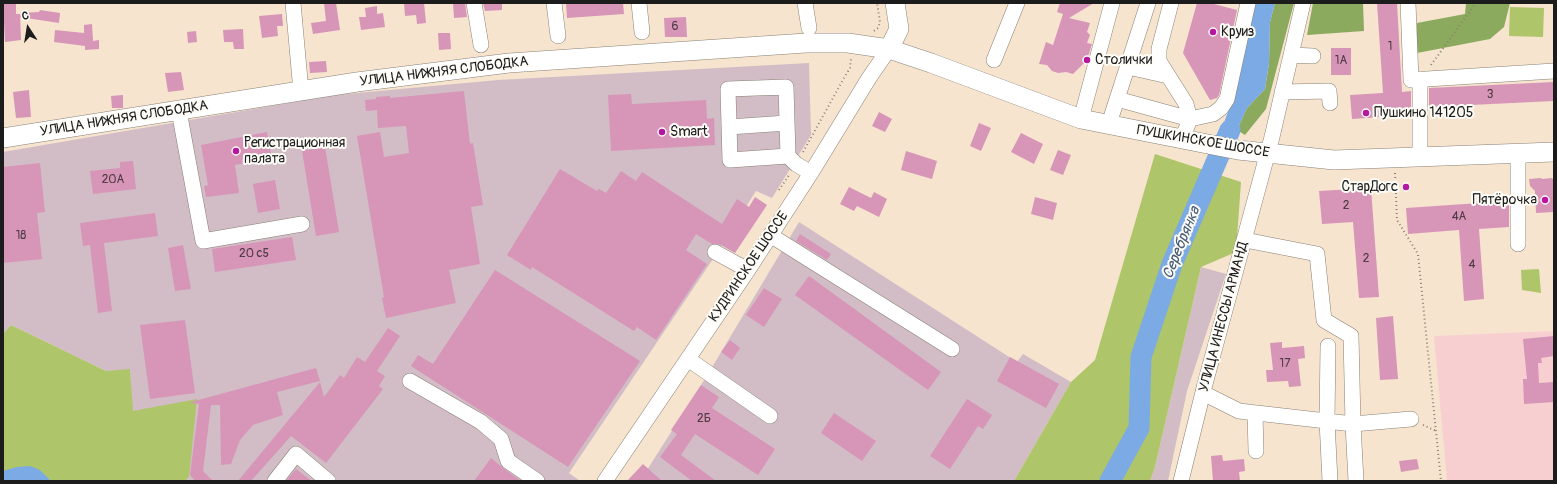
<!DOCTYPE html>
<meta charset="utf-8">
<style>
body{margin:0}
#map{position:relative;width:1557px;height:484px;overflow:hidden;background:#f6e4ce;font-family:Pangolin,sans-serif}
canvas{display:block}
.frame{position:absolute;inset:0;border:4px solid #1c1c1c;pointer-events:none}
.north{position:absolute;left:8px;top:8px;width:40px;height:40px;-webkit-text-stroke:3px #fdfcf7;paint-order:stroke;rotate:348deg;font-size:11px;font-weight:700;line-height:16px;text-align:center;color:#1c1c1c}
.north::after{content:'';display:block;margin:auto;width:14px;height:18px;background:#1c1c1c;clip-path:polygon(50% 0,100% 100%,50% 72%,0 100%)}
</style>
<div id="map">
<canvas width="1557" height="484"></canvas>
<div class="frame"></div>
<div class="north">С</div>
</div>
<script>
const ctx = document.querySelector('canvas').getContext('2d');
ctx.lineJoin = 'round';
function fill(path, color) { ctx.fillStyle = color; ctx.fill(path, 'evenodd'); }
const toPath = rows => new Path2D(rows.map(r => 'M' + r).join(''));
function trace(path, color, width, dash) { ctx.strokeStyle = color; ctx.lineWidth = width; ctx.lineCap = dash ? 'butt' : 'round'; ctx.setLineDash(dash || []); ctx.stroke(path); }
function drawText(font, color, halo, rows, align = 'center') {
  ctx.font = font + ' Pangolin,sans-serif'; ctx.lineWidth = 4; ctx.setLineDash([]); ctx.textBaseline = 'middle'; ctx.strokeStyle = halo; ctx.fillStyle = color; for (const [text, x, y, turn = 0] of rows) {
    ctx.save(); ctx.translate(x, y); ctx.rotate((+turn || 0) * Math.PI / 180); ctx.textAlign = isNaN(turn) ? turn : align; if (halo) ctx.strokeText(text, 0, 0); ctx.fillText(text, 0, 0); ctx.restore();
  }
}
fill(toPath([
 [1554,331,1554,481,1447,481,1434,336]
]), '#f7cfd1');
fill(toPath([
 [809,63,811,135,772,198,756,191,715,256,569,473,580,481,185,481,189,477,132,411,130,370,106,371,11,325,3,334,3,152,335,95,498,80],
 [799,222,1017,362,1023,354,1071,382,1014,481,640,481,708,374],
 [1201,267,1226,274,1187,391,1168,481,1150,481,1155,467]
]), '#d2bdc6');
fill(toPath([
 [1510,7,1544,8,1543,37,1509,36],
 [1155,154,1241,182,1236,252,1201,267,1155,467,1150,481,1014,481,1071,382,1095,360],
 [1539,269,1541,293,1522,290,1521,270],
 [11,325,106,371,130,369,133,411,197,399,189,477,185,481,3,481,3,334]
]), '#afc56a');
fill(toPath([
 [1275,3,1294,3,1266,109,1245,135,1237,130,1247,108,1265,89,1269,63,1270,22],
 [1313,3,1363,3,1364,31,1307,35],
 [1466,3,1510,3,1504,27,1490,39,1417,53,1417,23,1465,14]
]), '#8baa5e');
fill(toPath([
 [1253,3,1275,3,1270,22,1269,63,1265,89,1247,108,1237,130,1233,147,1218,139,1236,90],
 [30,466,40,470,51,481,3,481,3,471,17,467]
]), '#7baae5');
trace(toPath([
 [1110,481,1139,428,1141,357,1172,264,1230,130]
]), '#7baae5', 21);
fill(toPath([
 [16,3,16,14,20,14,21,40,5,42,3,4],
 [324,3,336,3,340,30,313,34,311,23,326,21],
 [404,3,424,3,426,23,417,24,416,15,405,16],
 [453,3,465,3,467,17,454,18],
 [483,3,502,3,502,10,485,11],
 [566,3,623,3,624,14,567,18],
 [1060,3,1094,3,1069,18,1090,23,1087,32,1090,35,1087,43,1092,44,1087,60,1073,74,1066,72,1058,73,1052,71,1047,65,1039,64,1046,42,1053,45,1063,14,1057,12],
 [1197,3,1210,3,1237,10,1219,95,1217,98,1210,100,1183,53],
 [1377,3,1397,3,1402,92,1411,91,1411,115,1352,119,1350,95,1383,93],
 [377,6,377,14,383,13,385,27,361,30,359,17,366,17,365,8],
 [40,10,60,13,59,23,20,17,21,13,39,12],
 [282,14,283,26,277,26,278,36,262,38,259,16],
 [686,17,687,37,665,37,664,18],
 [92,24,93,41,99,40,99,49,85,50,85,46,54,42,55,30,84,33,84,25],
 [243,29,244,49,234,49,233,42,224,42,223,30],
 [196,31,197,42,188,43,187,32],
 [438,33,450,33,451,49,439,50],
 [1331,48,1351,48,1351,75,1331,75],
 [326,61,327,72,310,73,309,62],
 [181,72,184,90,168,92,165,73],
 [1554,82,1554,101,1429,107,1429,88],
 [29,90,31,117,16,118,13,92],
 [464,91,470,144,473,143,483,205,471,207,480,264,449,270,456,303,386,318,382,298,384,297,378,261,357,136,380,132,384,157,409,153,406,126,378,128,377,110,366,111,365,100,376,99,376,97,390,96,390,98],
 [631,94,632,104,706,100,707,119,714,118,715,145,611,151,608,95],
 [123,95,123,108,112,108,111,96],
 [879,112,892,119,885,132,872,126],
 [979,123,991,128,981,151,970,146],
 [267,132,272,158,235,165,239,193,206,197,204,186,208,185,201,145],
 [1021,133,1043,144,1034,164,1011,152],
 [325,147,339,232,316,236,302,151],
 [1058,150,1071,155,1063,175,1050,170],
 [906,151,937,161,932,179,901,170],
 [133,161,136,189,93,194,90,171,120,168,120,162],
 [40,163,45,212,37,213,42,259,3,263,3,167],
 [560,169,597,191,599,189,606,193,621,171,636,181,642,172,722,224,737,199,749,207,755,197,767,205,735,253,719,244,712,244,696,234,686,250,707,264,656,340,637,327,634,331,532,267,531,270,507,255],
 [1541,178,1542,179,1552,178,1553,179,1554,179,1554,212,1536,213,1535,191,1530,186,1529,179],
 [275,180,280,209,258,213,253,184],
 [849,187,871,198,874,192,887,199,879,217,857,206,854,211,840,204],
 [1371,188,1379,297,1359,298,1353,222,1322,224,1319,191],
 [1035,197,1057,203,1053,220,1031,214],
 [1509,201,1509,227,1479,229,1484,299,1464,301,1459,230,1408,234,1406,208],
 [155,213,158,236,104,243,112,311,98,313,90,245,83,246,80,223],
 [800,234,831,254,827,260,796,241],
 [292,237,296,260,215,272,212,249],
 [183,245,191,289,175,291,168,248],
 [495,270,640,361,568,467,411,366,418,355,433,364],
 [809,276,941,372,928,390,795,295],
 [764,288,782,299,764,327,746,315],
 [1393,316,1398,379,1380,380,1376,318],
 [185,320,195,393,150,399,140,325],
 [388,328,400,336,377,371,385,376,379,386,383,389,326,463,291,436,251,481,238,481,320,382,324,397,340,375,344,378,357,357,365,362],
 [1554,336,1554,356,1541,358,1542,363,1538,363,1539,383,1554,382,1554,402,1524,404,1523,379,1527,379,1523,339],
 [730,340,740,348,732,360,721,352],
 [1282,342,1282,348,1304,346,1305,358,1298,359,1301,386,1289,387,1288,381,1267,382,1266,370,1273,370,1270,343],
 [1010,357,1059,384,1046,408,997,381],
 [316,368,320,381,277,392,283,415,253,425,240,440,231,464,221,465,220,405,211,405,203,471,213,481,195,481,190,475,199,404,191,403,191,402],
 [701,385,719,397,712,408,775,449,758,475,695,434,681,455,716,481,692,481,660,457,677,434,671,430],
 [967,399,992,415,983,429,978,426,950,469,930,456],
 [834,413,876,441,862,461,821,433],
 [1222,455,1223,461,1244,459,1245,471,1239,472,1240,481,1213,481,1211,456],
 [491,458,503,468,521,481,474,481],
 [1417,459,1419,469,1401,472,1399,461],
 [643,464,662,481,627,481],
 [296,469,312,481,286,481]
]), '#d795b8');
const minor = toPath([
 [293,3,301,91],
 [474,3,481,45],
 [554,3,558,36],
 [639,3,642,32],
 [805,3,809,28],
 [1171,3,1159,49,1159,61,1186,104,1190,119,1213,114,1221,108,1227,99,1248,3],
 [1408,3,1411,80,1554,71],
 [1291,55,1313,56],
 [994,60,1017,3],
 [1128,67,1168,76],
 [1282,92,1329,91,1330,103],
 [1117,99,1148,3],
 [179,111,203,241,302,224],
 [1081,119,1112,3],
 [1109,124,1117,99,1190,119,1182,139],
 [729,127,787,123],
 [1518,153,1518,244],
 [788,156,730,160,728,89,786,87,788,156,796,164,811,173],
 [1420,156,1420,79],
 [770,235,952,349],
 [1245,240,1317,254,1324,320,1351,336,1353,424,1411,419],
 [715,252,748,270],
 [1328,346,1327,421,1330,481],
 [688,359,770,416],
 [410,381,481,422,501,439,508,461,537,481],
 [1203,393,1239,411,1353,424,1356,481],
 [1255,413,1256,451],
 [275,481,296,454,328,481],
 [605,481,748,270,811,173,869,78,889,49],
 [1181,481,1205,384,1272,137,1303,3]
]);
const major = toPath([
 [889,49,899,29,895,3],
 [3,138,357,82,509,63,806,43,848,43,889,49,931,63,1081,119,1238,150,1334,160,1554,152]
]);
trace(minor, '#898075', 16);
trace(major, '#898075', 20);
trace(toPath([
 [874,31,878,28,880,22,877,3],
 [1431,65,1476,3],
 [803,152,844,78,850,68,851,59],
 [1395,173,1397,220,1418,254,1441,481],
 [779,190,789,175],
 [1423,425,1436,431]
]), '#898075', 2, [1, 3]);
trace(minor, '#fff', 15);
trace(major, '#fff', 19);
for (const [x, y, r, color] of [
 [1213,32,4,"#b5179e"],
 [1087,60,4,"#b5179e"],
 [1366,113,4,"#b5179e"],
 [662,132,4,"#b5179e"],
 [236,151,4,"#b5179e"],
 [1406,187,4,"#b5179e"],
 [1545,200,4,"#b5179e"]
]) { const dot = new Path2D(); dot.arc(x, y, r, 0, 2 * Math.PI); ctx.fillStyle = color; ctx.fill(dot); trace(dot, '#fdfcf7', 1.5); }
drawText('12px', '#4b3a43', null, [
 ["6",675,27],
 ["1",1390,47],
 ["1А",1341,61],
 ["3",1490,95],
 ["20А",113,180],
 ["2",1346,206],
 ["4А",1459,217],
 ["18",21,236],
 ["20 с5",254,254],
 ["2",1366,259],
 ["4",1472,265],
 ["17",1285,364],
 ["2Б",704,419]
]);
drawText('14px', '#1c1c1c', '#fdfcf7', [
 ["Круиз",1221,32],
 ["Столички",1095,60],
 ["Пушкино 141205",1374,113],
 ["Smart",670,132],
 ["Регистрационная",244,143],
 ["палата",244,159],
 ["СтарДогс",1398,187,"right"],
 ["Пятёрочка",1537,200,"right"]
], 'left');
drawText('14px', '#1c1c1c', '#fdfcf7', [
 ["УЛИЦА НИЖНЯЯ СЛОБОДКА",444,72,-7],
 ["УЛИЦА НИЖНЯЯ СЛОБОДКА",124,119,-9],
 ["ПУШКИНСКОЕ ШОССЕ",1203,142,10],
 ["КУДРИНСКОЕ ШОССЕ",749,267,-56],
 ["УЛИЦА ИНЕССЫ АРМАНД",1224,317,-75]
]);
drawText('italic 15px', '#475c76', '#fdfcf7', [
 ["Серебрянка",1182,243,-68]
]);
</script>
